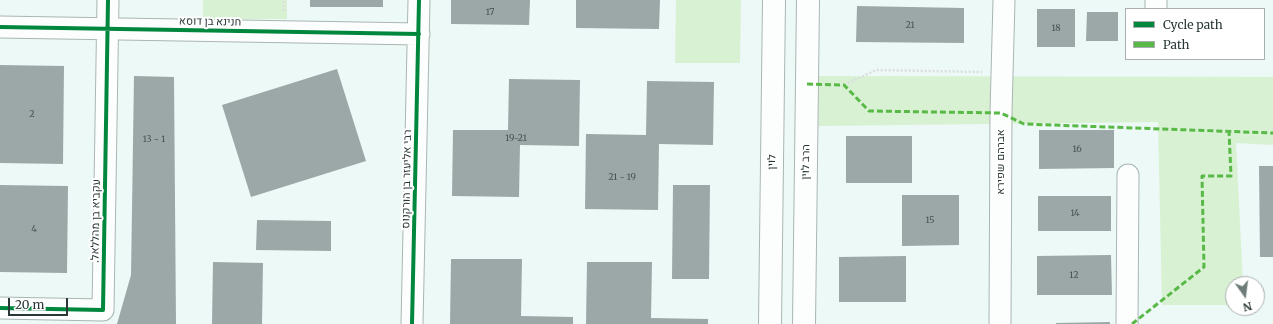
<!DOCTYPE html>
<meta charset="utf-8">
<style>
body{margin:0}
#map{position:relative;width:1273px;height:324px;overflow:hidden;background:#ecf9f6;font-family:Merriweather,serif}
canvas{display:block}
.legend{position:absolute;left:1125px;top:8px;width:140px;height:52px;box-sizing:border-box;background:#fff;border:1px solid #a9afaf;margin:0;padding:5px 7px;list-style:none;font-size:12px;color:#293836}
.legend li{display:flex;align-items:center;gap:8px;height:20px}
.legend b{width:20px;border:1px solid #a9afaf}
.north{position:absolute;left:1225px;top:276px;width:40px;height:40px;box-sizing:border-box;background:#fff;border:1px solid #a9afaf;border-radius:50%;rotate:166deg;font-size:11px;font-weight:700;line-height:16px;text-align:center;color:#293836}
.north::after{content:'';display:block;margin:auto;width:14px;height:18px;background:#6d7c79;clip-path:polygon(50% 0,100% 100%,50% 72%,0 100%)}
.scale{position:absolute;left:8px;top:298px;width:60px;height:18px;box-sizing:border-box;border:2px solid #293836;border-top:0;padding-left:5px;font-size:12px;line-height:14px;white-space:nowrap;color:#293836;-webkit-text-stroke:3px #fff;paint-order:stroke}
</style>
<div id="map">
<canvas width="1273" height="324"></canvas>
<ul class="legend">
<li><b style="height:5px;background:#00873e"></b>Cycle path</li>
<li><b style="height:5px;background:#58b947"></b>Path</li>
</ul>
<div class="north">N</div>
<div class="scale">20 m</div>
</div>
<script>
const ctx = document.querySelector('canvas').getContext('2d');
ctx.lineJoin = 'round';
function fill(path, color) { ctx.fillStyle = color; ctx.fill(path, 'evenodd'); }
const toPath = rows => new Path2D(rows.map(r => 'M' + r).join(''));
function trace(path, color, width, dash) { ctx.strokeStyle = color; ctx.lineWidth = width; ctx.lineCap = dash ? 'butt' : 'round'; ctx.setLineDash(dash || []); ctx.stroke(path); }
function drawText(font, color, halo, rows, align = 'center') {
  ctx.font = font + ' Merriweather,Heebo,serif'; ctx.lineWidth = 4; ctx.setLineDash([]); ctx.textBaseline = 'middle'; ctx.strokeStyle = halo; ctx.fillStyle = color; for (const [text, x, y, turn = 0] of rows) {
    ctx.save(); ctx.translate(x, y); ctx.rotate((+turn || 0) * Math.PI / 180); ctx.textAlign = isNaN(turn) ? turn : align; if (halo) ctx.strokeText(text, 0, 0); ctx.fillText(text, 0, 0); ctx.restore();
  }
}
fill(toPath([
 [203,0,287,0,287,19,203,19],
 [676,0,741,0,740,63,675,63],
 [819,76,1273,77,1273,145,1236,143,1243,284,1233,284,1233,305,1162,305,1158,122,818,126]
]), '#d8f1d3');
fill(toPath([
 [310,0,383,0,383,7,310,7],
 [451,0,530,0,529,25,451,24],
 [576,0,660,0,659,29,576,28],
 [857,6,964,8,964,43,856,42],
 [1037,9,1075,9,1075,47,1037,47],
 [1087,12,1118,12,1118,41,1086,41],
 [0,65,64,66,63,164,0,163],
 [337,69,366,161,251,197,222,105],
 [134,76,174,77,176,324,117,324,131,275],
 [509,79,580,80,579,146,520,145,519,197,452,196,453,130,508,130],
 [647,81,714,82,713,145,659,144,658,210,585,209,586,134,646,135],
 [1039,130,1114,130,1114,168,1039,169],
 [846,136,912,136,912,183,846,183],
 [1259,166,1273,166,1273,257,1260,257],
 [0,185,68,186,67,273,0,272],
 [673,185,710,185,709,279,672,279],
 [902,195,959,195,959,245,902,246],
 [1038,196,1111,196,1111,231,1038,231],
 [257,220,331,221,331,251,256,250],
 [1111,255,1112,295,1037,295,1037,256],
 [906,256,906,302,839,302,839,257],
 [451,259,522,259,521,316,573,317,573,324,450,324],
 [213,262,263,263,262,324,212,324],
 [587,262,652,262,651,318,708,319,708,324,586,324],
 [1110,322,1110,324,1056,324,1056,323]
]), '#9ca8a8');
const minor = toPath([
 [1156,0,1156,9],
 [0,27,419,34],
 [0,308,103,310,108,0],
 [412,324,419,0],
 [1000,324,1001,113,1004,0],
 [1127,324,1128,175]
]);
const major = toPath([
 [770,324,774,0],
 [804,324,808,0]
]);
trace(minor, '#a9b6b3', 23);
trace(major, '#a9b6b3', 24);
trace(toPath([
 [284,11,284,0],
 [844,85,876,70,982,72]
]), '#dadedd', 2.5, [2, 2]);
trace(minor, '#fcfefe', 21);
trace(major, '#fcfefe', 22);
trace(toPath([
 [807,84,844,85,869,111,1001,113,1024,124,1273,133],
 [1132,324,1204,267,1202,176,1231,176,1229,131]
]), '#58b947', 3, [6, 3]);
trace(toPath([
 [0,27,419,34],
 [0,308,103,310,108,0],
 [412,324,419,0]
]), '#00873e', 4);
drawText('9px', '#465452', null, [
 ["17",490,12],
 ["21",910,25],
 ["18",1056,28],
 ["2",32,114],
 ["19-21",516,138],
 ["13 - 1",154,139],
 ["16",1077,149],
 ["21 - 19",622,177],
 ["14",1075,213],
 ["15",930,220],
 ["4",34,229],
 ["12",1074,275]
]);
drawText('11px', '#293836', '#fff', [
 ["חנינא בן דוסא",210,22,1],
 ["לוין",772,162,-89],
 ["הרב לוין",806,162,-89],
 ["אברהם שפירא",1001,162,-90],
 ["רבי אליעזר בן הורקנוס",407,179,-89],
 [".עקביא בן מהללאל",96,221,-89]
]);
</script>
